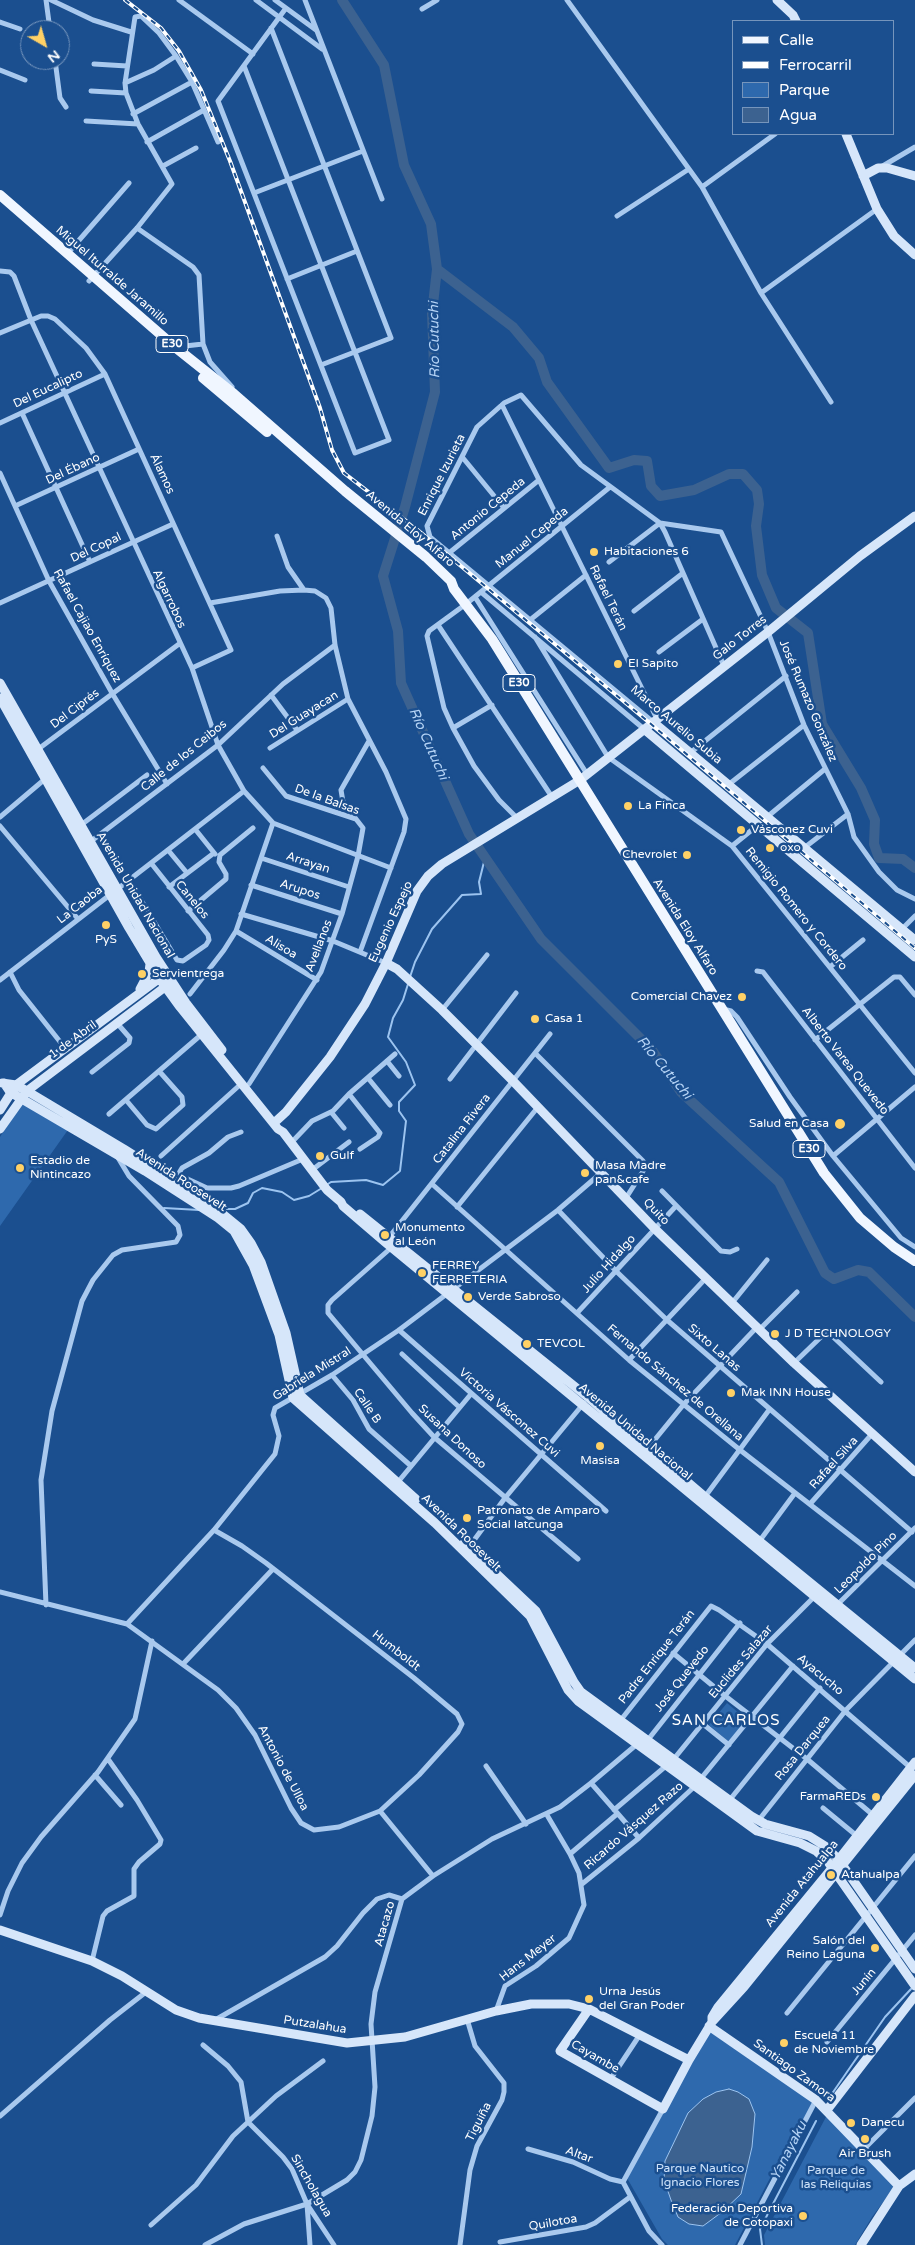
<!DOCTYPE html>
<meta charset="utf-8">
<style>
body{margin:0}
#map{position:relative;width:915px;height:2245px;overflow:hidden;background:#1b4f8f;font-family:"Varela Round",sans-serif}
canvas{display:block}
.legend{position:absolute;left:732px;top:20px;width:162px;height:115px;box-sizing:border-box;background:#1b4f8f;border:1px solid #7695bc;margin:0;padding:6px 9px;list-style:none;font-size:15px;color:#fff}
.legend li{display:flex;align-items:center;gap:10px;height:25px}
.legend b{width:25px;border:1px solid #7695bc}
.north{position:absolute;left:20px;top:20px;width:50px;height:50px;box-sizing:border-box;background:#1b4f8f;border:1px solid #7695bc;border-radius:50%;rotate:142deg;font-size:14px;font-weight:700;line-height:20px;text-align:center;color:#fff}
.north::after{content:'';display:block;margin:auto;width:18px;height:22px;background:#ffd166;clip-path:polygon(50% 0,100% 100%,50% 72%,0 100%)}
</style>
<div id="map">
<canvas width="915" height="2245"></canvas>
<ul class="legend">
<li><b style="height:6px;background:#f0f6ff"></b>Calle</li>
<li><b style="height:6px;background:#fff"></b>Ferrocarril</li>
<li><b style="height:14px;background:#2e69ad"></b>Parque</li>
<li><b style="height:14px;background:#3c6290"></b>Agua</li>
</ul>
<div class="north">N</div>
</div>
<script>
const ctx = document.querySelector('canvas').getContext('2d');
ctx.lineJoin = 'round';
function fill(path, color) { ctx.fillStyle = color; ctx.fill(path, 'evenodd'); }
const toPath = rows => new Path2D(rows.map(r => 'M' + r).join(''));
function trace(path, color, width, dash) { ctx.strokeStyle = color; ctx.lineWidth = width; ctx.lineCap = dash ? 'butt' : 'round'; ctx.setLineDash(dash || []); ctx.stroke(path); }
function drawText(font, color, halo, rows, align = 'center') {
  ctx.font = font + ' "Varela Round",sans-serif'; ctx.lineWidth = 5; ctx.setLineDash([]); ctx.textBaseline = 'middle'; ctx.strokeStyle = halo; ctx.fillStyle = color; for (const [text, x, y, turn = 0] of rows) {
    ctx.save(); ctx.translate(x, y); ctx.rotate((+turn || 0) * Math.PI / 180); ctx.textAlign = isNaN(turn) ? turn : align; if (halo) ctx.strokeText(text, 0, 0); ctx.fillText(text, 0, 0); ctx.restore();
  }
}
fill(toPath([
 [24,1099,70,1127,0,1226,0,1137],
 [727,1703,747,1720,729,1742,709,1725],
 [710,2030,818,2102,792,2136,735,2245,668,2245,662,2239,627,2178],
 [827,2115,895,2186,872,2217,855,2245,765,2245,764,2235]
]), '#2e69ad');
const water = toPath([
 [729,2089,738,2092,749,2099,755,2114,752,2147,741,2194,722,2212,703,2226,689,2224,678,2217,671,2200,664,2180,665,2161,688,2113,703,2099,716,2092,729,2089]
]);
fill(water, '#3c6290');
trace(water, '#9cc4f0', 1);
trace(toPath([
 [410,977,415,962,432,929,462,895,481,894,479,882,485,858],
 [328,1184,331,1182,366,1180,383,1185,400,1171,406,1121,399,1111,399,1102,415,1085,406,1062,388,1037,393,1018,403,1000,408,984],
 [164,1208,199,1210],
 [221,1209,235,1209,248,1203,253,1193,262,1188,282,1192,294,1200,309,1196,322,1188],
 [829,2098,885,2017,911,1989],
 [762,2245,760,2229,816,2121]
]), '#9cc4f0', 2);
trace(toPath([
 [342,0,384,65,404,165,431,224,437,269,432,313,435,392,405,507,383,576,398,631,401,683,469,834,541,939,652,1050,681,1092,779,1182,825,1273,834,1279,858,1270,869,1272,915,1317],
 [437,269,513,327,539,358,547,382,609,468,634,460,647,461,651,486,660,496,694,490,729,474,743,474,757,490,759,504,756,526,762,575,776,608,808,633,822,724,861,788,875,820,874,844,879,858,903,859,915,868]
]), '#3c6290', 10);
trace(toPath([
 [46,0,50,30],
 [51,0,93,20,131,32],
 [179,0,253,54],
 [256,0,322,49],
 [275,0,316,30],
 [305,0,382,199],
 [567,0,702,187,761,293,831,402],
 [422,9,437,0],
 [0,22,20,29],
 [271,28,391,338,321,365],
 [55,60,60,98,66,107],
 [94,64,127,66],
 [244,66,389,440,355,453,218,101,286,8],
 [0,70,25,80],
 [125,83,154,70,176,56],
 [91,91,126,93],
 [133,114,192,82],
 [86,121,138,124],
 [147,142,204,110],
 [163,166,196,148],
 [881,167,915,147],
 [702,187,775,134],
 [254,193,363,151],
 [617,216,689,169],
 [137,228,193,267,199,275,203,344,210,362,232,387],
 [67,254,129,183],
 [0,271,10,272,14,276,31,320,192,668,218,745,244,791,273,823,391,868],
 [287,279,357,251],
 [89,281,137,228,172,184,138,124,126,93,125,83,135,17,141,16,159,33,176,56,192,82,218,142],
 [761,293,877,209],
 [0,333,41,316,48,316,55,319,86,348,105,374,231,650,192,668],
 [176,347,203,344],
 [502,405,657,719],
 [22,413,90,562],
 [0,423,105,374],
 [463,458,504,508],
 [0,473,49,581,112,693,167,784],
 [15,506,139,449],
 [660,523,665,532,724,666],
 [277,536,288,567,304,590],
 [449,553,539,480],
 [609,562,660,523],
 [481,592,644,729],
 [475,597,587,774],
 [0,603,173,524],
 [210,603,280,591,304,590,315,591,326,598,331,608,335,645,348,699,386,772,406,819,404,832,360,952],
 [634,611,683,573],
 [530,620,586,575],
 [438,625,552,797],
 [535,637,608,757,732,846,915,1073],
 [659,652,703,619],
 [271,695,297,730],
 [653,722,430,537,427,526,477,427,504,403,521,395,581,465,660,523,721,532,768,632,804,725,848,814,854,837,879,872,897,890,915,899],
 [453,728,492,705],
 [270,748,348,699],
 [37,750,179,644],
 [690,753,786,676],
 [728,785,804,725],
 [0,817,45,779],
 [767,817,825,769],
 [517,818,499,800,474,766,453,728,444,708,427,636,429,631,466,604,610,487],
 [356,819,343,802,341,790,369,741],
 [81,825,147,775],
 [0,826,78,919],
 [195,829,215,854],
 [90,842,218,745,283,684,335,645],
 [732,846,758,825],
 [804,848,848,814],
 [168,850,187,873],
 [261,858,349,887],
 [129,880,177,960,183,961,206,945,209,940,208,935,151,863],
 [251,885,342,914],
 [169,887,214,853],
 [188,911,226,879,226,874,219,862,220,855,253,828],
 [241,914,333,941,386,963],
 [902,929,915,916],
 [236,931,317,980],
 [830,967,863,940],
 [757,971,763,972,915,1168],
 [10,972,19,990,65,1048],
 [0,980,244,791],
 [190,994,224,950,236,931,273,823],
 [723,1009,731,1011,737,1017,790,1097,833,1156,901,1238,915,1247],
 [442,1010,487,955],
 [815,1040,894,977,900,977,915,995],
 [535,1053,643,1161,645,1168,626,1198],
 [387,1061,399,1076],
 [92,1072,129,1043,130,1038,116,1022],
 [368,1078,390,1105],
 [450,1079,516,993],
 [249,1084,321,972,342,914,358,856,363,828,356,819,286,796,263,768],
 [349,1094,395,1054],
 [126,1100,147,1125,156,1129,183,1105,182,1097,159,1071],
 [331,1112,344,1128],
 [109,1114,202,1034],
 [241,1132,228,1137,209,1153,182,1168,179,1173,181,1176,207,1188,231,1188,239,1186,303,1159],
 [291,1143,312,1121,333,1111,349,1094,380,1133,378,1137,360,1149],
 [161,1156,242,1083],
 [833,1156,915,1087],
 [312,1170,349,1142],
 [432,1184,629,1360,740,1450,915,1586],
 [662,1191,721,1251,730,1252,737,1249],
 [457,1207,538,1107],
 [558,1210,617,1272,667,1320,912,1532],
 [390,1236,550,1034],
 [392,1247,332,1300,328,1305,328,1313,412,1413,434,1437,578,1559],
 [732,1303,767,1260],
 [577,1313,676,1206],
 [760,1329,797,1292],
 [399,1330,606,1511],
 [402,1354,459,1407],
 [629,1360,706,1278],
 [794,1363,822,1336,830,1334,881,1382],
 [332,1375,353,1400,369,1429,411,1466],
 [648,1448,684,1404,757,1327],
 [398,1482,471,1394],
 [704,1498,769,1410],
 [810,1504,872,1434],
 [214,1530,242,1546,266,1563,414,1678,457,1714,462,1724,458,1732,419,1775,380,1811],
 [758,1543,795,1493],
 [469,1547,505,1498,584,1403],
 [0,1592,127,1624,218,1690,236,1708,255,1735,291,1808,301,1823,314,1830,339,1827,380,1811,433,1876],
 [46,1605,41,1480,52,1411,82,1301,93,1280,113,1255,122,1250,176,1242,180,1235,178,1226,129,1176,117,1156],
 [837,1605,915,1528],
 [127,1624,214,1530,275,1454,279,1436,273,1415,275,1408,332,1375,399,1330,558,1210,601,1173],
 [673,1653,724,1695,807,1759,873,1815],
 [183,1664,273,1569],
 [620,1721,711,1606,719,1610,767,1644,911,1768],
 [703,1724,729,1745],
 [647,1741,740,1623],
 [486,1766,526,1824],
 [95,1775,121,1805],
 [591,1783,639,1838],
 [728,1802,820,1688],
 [823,1808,857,1836],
 [614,1810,673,1760,767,1644,816,1595],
 [758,1821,846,1710,915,1640],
 [570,1854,617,1814],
 [582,1884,639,1838,694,1787,793,1666],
 [0,1915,8,1891,22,1863,41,1837,98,1772,135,1719,152,1641],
 [92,1961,103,1916,107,1911,134,1896,134,1869,139,1862,160,1844,161,1840,137,1800,108,1759],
 [496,2011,505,1986,536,1966,569,1938,584,1905,579,1873,570,1854,547,1815],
 [787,2013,915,1856],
 [215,2020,325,1957,337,1946,363,1913,377,1899,389,1895,402,1899],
 [827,2042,915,1935],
 [203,2045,228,2066,241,2082,248,2122,283,2157,292,2169,307,2204,334,2245],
 [610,2080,639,2036],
 [0,2116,110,2020,146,1992],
 [528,2149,573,2162,610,2179,623,2182],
 [864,2149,915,2098],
 [623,2182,663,2109],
 [623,2182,649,2231,662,2245],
 [307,2204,310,2245],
 [151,2225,196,2185,233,2136,276,2096,323,2061],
 [500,2242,586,2227,595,2223,630,2197],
 [205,2245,244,2224,307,2204,347,2180,355,2172,361,2160,372,2116,375,2087,371,2024,375,1992,402,1899,433,1876,492,1839,560,1807,591,1783,636,1745],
 [460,2245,470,2170,477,2146,502,2100,504,2092,504,2083,475,2046,467,2019],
 [740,2245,816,2100]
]), '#a9c9ee', 5);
trace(toPath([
 [777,0,793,15,796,21],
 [846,134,877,209,894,236,915,255],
 [863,176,878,168,887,168,915,176],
 [0,683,156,957,186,1003,222,1050],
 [0,698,129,928,159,978,180,1007,278,1129,283,1132,327,1190,341,1202,343,1206,385,1242,915,1679],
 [653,722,915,940],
 [644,729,915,957],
 [386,963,397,969,442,1010,512,1080,654,1228,794,1363,915,1472],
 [140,989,149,972,150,964],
 [2,1083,16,1085,27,1091,124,1149,208,1202,241,1229,251,1243,261,1262,286,1333,300,1395,416,1499],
 [4,1083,10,1092,145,1171,218,1218,234,1231,253,1265,279,1335,293,1398,435,1523,530,1616,568,1690,578,1701,757,1831,800,1843,816,1851,828,1862,915,1986],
 [0,1110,16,1085,164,975],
 [274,1123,286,1112,330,1057,365,1004,386,963,417,891,428,876,442,864,580,780,768,632,860,556,915,516],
 [0,1129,27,1091,169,984],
 [360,1214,589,1398,705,1497,915,1668],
 [464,1543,536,1611,574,1682,581,1692,751,1816,765,1824,809,1836,825,1846,839,1860,915,1969],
 [0,1930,92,1961,122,1976,176,2010,199,2018,347,2043,405,2037,496,2011,531,2004,569,2004,589,2009,689,2060],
 [589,2009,560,2051,663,2109,689,2060,712,2022,744,1987,915,1775],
 [712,2022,712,2017,718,2007,832,1868,915,1762],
 [709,2026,816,2100,899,2186],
 [827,2110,915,1996],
 [861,2245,899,2186,915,2174]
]), '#d6e6fa', 9);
trace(toPath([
 [0,195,175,347,234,394,345,491,426,557,451,581,454,589,492,639,824,1173,860,1218,894,1247,915,1261],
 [203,378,267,432]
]), '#f0f6ff', 10);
const rail = toPath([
 [125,0,161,28,179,51,201,90,230,161,320,408,332,450,344,473,414,527,651,724,915,948]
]);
trace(rail, '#fff', 4);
trace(rail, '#1b4f8f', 2, [5.5]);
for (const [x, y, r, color] of [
 [594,552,5,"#ffd166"],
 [618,664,5,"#ffd166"],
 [628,806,5,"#ffd166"],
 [741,830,5,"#ffd166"],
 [770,848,5,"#ffd166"],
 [687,855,5,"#ffd166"],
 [106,925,5,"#ffd166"],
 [142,974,5,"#ffd166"],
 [742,997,5,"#ffd166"],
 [535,1019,5,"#ffd166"],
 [840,1124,6,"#ffd166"],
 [320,1156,5,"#ffd166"],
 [20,1168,5,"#ffd166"],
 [585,1173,5,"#ffd166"],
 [385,1235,5,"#ffd166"],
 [422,1273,5,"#ffd166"],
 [468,1297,5,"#ffd166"],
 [775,1334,5,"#ffd166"],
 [527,1344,5,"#ffd166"],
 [731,1393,5,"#ffd166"],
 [600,1446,5,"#ffd166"],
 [467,1518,5,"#ffd166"],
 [876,1797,5,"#ffd166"],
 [831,1875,5,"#ffd166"],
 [875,1948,5,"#ffd166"],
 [589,1999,5,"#ffd166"],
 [784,2043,5,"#ffd166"],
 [851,2123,5,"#ffd166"],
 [865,2139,5,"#ffd166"],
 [803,2216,5,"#ffd166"]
]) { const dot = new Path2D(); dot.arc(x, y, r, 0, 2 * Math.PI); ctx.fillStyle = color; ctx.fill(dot); trace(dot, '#1b4f8f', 2); }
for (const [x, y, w] of [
 [172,344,32],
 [519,683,32],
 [809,1149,32]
]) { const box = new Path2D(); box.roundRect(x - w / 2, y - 8.5, w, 17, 4); ctx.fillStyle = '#1b4f8f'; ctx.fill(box); trace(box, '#fff', 1); }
drawText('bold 11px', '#fff', null, [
 ["E30",172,344],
 ["E30",519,683],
 ["E30",809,1149]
]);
drawText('12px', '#fff', '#1b4f8f', [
 ["Miguel Iturralde Jaramillo",112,276,41],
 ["Del Eucalipto",48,389,-25],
 ["Del Ébano",73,469,-25],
 ["Álamos",162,474,65],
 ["Enrique Izurieta",442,475,-63],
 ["Antonio Cepeda",488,509,-39],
 ["Avenida Eloy Alfaro",410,529,40],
 ["Manuel Cepeda",532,538,-39],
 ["Del Copal",96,548,-25],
 ["Rafael Terán",608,598,64],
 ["Algarrobos",169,599,65],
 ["Rafael Cajiao Enríquez",87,626,61],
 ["Galo Torres",740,638,-38],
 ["José Rumazo González",808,701,67],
 ["Del Ciprés",75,709,-37],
 ["Del Guayacan",304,715,-32],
 ["Marco Aurelio Subia",676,725,40],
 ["Calle de los Ceibos",184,756,-39],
 ["De la Balsas",327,800,20],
 ["Arrayan",308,863,18],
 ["Arupos",300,890,18],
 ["Avenida Unidad Nacional",135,895,60],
 ["Canelos",192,900,51],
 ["La Caoba",80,905,-38],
 ["Remigio Romero y Cordero",796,909,51],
 ["Eugenio Espejo",391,922,-65],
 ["Avenida Eloy Alfaro",685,927,58],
 ["Avellanos",319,946,-69],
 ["Alisoa",281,947,31],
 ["1 de Abril",73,1040,-36],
 ["Alberto Varea Quevedo",845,1061,52],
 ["Catalina Rivera",462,1129,-52],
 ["Avenida Roosevelt",181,1180,33],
 ["Quito",656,1212,46],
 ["Julio Hidalgo",609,1264,-48],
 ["Sixto Lanas",714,1348,41],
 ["Gabriela Mistral",312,1374,-32],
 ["Fernando Sánchez de Orellana",675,1383,40],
 ["Calle B",367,1406,56],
 ["Victoria Vásconez Cuvi",509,1413,41],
 ["Avenida Unidad Nacional",635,1432,40],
 ["Susana Donoso",452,1437,43],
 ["Rafael Silva",834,1463,-48],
 ["Avenida Roosevelt",461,1533,44],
 ["Leopoldo Pino",866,1563,-45],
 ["Humboldt",396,1651,38],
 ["Padre Enrique Terán",657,1657,-52],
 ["Euclides Salazar",741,1662,-50],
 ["Ayacucho",820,1675,40],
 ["José Quevedo",682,1679,-52],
 ["Rosa Darquea",803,1748,-51],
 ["Antonio de Ulloa",283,1768,62],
 ["Ricardo Vásquez Razo",634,1826,-41],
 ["Avenida Atahualpa",802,1884,-51],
 ["Atacazo",385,1924,-74],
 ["Hans Meyer",528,1958,-38],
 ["Junín",864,1982,-50],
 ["Putzalahua",315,2025,9],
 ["Cayambe",595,2057,30],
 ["Santiago Zamora",794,2071,36],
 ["Tiguiña",479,2122,-63],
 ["Altar",579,2155,20],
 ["Sincholagua",311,2186,60],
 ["Quilotoa",553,2223,-10]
]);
drawText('12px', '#fff', '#1b4f8f', [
 ["Habitaciones 6",604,552],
 ["El Sapito",628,664],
 ["La Finca",638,806],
 ["Vásconez Cuvi",751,830],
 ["oxo",780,848],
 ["Chevrolet",677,855,"right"],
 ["PyS",106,940,"center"],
 ["Servientrega",152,974],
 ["Comercial Chavez",732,997,"right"],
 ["Casa 1",545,1019],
 ["Salud en Casa",829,1124,"right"],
 ["Gulf",330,1156],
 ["Estadio de",30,1161],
 ["Nintincazo",30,1175],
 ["Masa Madre",595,1166],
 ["pan&cafe",595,1180],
 ["Monumento",395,1228],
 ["al León",395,1242],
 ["FERREY",432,1266],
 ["FERRETERIA",432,1280],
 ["Verde Sabroso",478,1297],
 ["J D TECHNOLOGY",785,1334],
 ["TEVCOL",537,1344],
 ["Mak INN House",741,1393],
 ["Masisa",600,1461,"center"],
 ["Patronato de Amparo",477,1511],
 ["Social latcunga",477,1525],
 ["FarmaREDs",866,1797,"right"],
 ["Atahualpa",841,1875],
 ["Salón del",865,1941,"right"],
 ["Reino Laguna",865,1955,"right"],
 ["Urna Jesús",599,1992],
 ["del Gran Poder",599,2006],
 ["Escuela 11",794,2036],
 ["de Noviembre",794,2050],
 ["Danecu",861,2123],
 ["Air Brush",865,2154,"center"],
 ["Federación Deportiva",793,2209,"right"],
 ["de Cotopaxi",793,2223,"right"]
], 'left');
drawText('12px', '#cfe3fa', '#1b4f8f', [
 ["Parque Nautico",700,2169],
 ["Ignacio Flores",700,2183],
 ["Parque de",836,2171],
 ["las Reliquias",836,2185]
]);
drawText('italic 14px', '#b5d3f5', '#1b4f8f', [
 ["Río Cutuchi",435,340,-91],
 ["Río Cutuchi",428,744,66],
 ["Río Cutuchi",664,1068,50],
 ["Yanayaku",789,2151,-63]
]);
ctx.letterSpacing = '1px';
drawText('15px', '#fff', '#1b4f8f', [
 ["SAN CARLOS",726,1721]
]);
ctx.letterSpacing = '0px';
</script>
